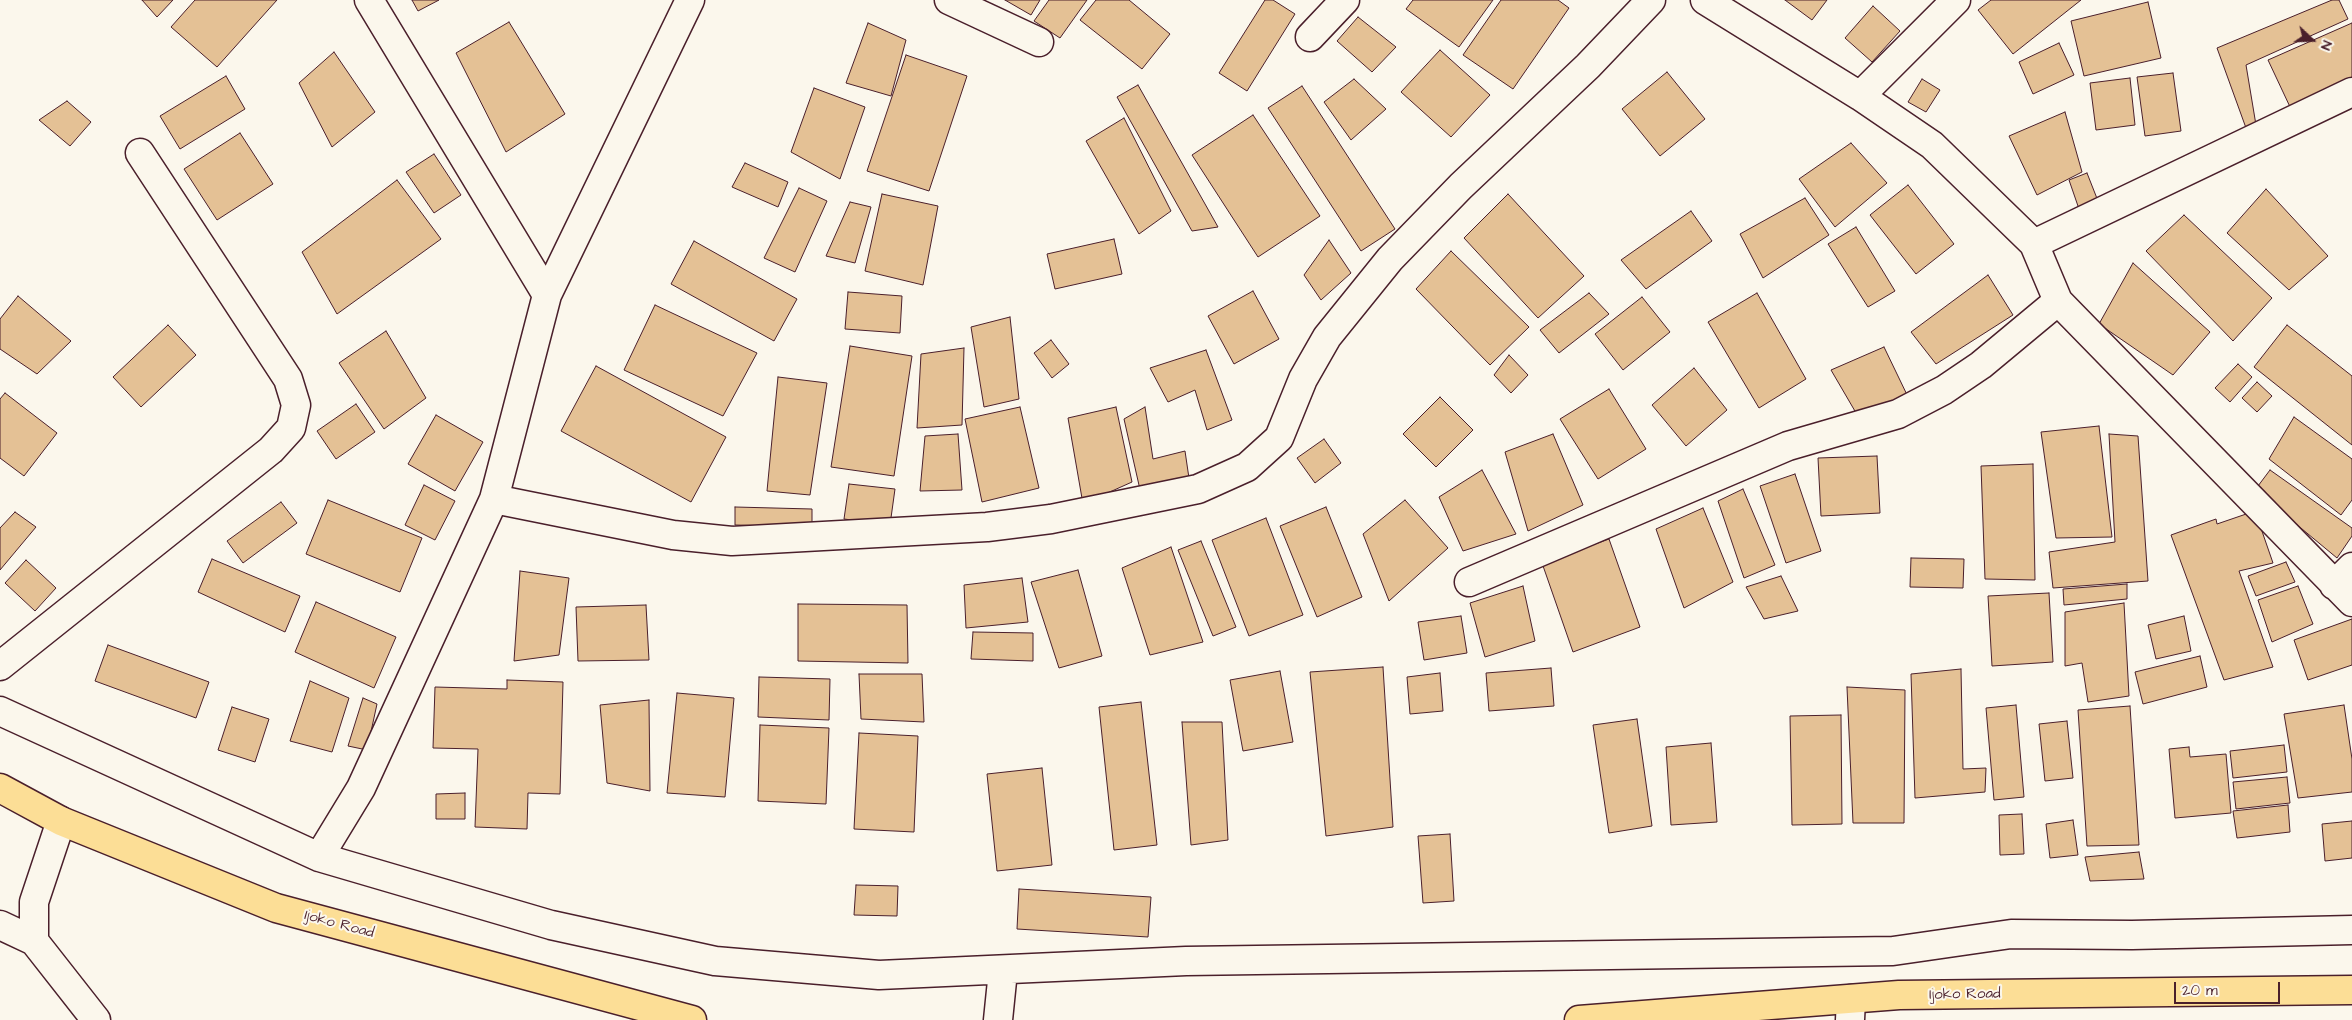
<!DOCTYPE html>
<style>
body{margin:0}
#map{position:relative;width:2352px;height:1020px;overflow:hidden;background:#fbf7ec;font-family:"Architects Daughter",sans-serif}
canvas{display:block}
.north{position:absolute;left:2287px;top:15px;width:50px;height:50px;-webkit-text-stroke:4px #fbf7ec;paint-order:stroke;rotate:111deg;font-size:14px;font-weight:700;line-height:20px;text-align:center;color:#4a1f2b}
.north::after{content:'';display:block;margin:auto;width:18px;height:22px;background:#4a1f2b;clip-path:polygon(50% 0,100% 100%,50% 72%,0 100%)}
.scale{position:absolute;left:2174px;top:982px;width:106px;height:22px;box-sizing:border-box;border:2px solid #4a1f2b;border-top:0;padding-left:6px;font-size:15px;line-height:18px;white-space:nowrap;color:#4a1f2b;-webkit-text-stroke:4px #fbf7ec;paint-order:stroke}
</style>
<div id="map">
<canvas width="2352" height="1020"></canvas>
<div class="north">N</div>
<div class="scale">20 m</div>
</div>
<script>
const ctx = document.querySelector('canvas').getContext('2d');
ctx.lineJoin = 'round';
function fill(path, color) { ctx.fillStyle = color; ctx.fill(path, 'evenodd'); }
const toPath = rows => new Path2D(rows.map(r => 'M' + r).join(''));
function trace(path, color, width, dash) { ctx.strokeStyle = color; ctx.lineWidth = width; ctx.lineCap = dash ? 'butt' : 'round'; ctx.setLineDash(dash || []); ctx.stroke(path); }
function drawText(font, color, halo, rows, align = 'center') {
  ctx.font = font + ' "Architects Daughter",sans-serif'; ctx.lineWidth = 4; ctx.setLineDash([]); ctx.textBaseline = 'middle'; ctx.strokeStyle = halo; ctx.fillStyle = color; for (const [text, x, y, turn = 0] of rows) {
    ctx.save(); ctx.translate(x, y); ctx.rotate((+turn || 0) * Math.PI / 180); ctx.textAlign = isNaN(turn) ? turn : align; if (halo) ctx.strokeText(text, 0, 0); ctx.fillText(text, 0, 0); ctx.restore();
  }
}
const building = toPath([
 [142,0,173,0,157,17,142,0],
 [195,0,277,0,217,67,171,27,195,0],
 [412,0,439,0,418,11,412,0],
 [1005,0,1040,0,1031,15,1005,0],
 [1049,0,1087,0,1060,38,1034,21,1049,0],
 [1096,0,1129,0,1170,34,1142,69,1080,20,1096,0],
 [1265,0,1273,0,1295,14,1247,91,1219,73,1265,0],
 [1413,0,1493,0,1459,47,1406,9,1413,0],
 [1501,0,1558,0,1569,8,1513,89,1463,55,1501,0],
 [1785,0,1827,0,1812,20,1785,0],
 [1991,0,2081,0,2013,54,1978,10,1991,0],
 [2332,0,2339,0,2348,19,2246,65,2256,125,2246,128,2217,48,2332,0],
 [2148,2,2161,58,2084,76,2071,21,2148,2],
 [1873,6,1900,31,1872,62,1845,38,1873,6],
 [1358,17,1396,47,1372,72,1337,41,1358,17],
 [509,22,565,114,506,152,456,53,509,22],
 [868,23,906,40,891,96,846,83,868,23],
 [2352,23,2352,78,2291,109,2268,60,2352,23],
 [2059,43,2074,75,2033,94,2019,62,2059,43],
 [1440,50,1490,95,1451,137,1401,92,1440,50],
 [334,52,375,112,332,147,299,83,334,52],
 [906,55,967,76,929,191,867,171,906,55],
 [1667,72,1705,119,1660,156,1622,109,1667,72],
 [2173,73,2181,131,2145,136,2137,77,2173,73],
 [226,76,245,109,180,149,160,116,226,76],
 [2130,78,2135,125,2096,130,2090,83,2130,78],
 [1354,79,1386,109,1351,140,1324,102,1354,79],
 [1922,79,1940,90,1926,112,1908,102,1922,79],
 [1138,85,1218,227,1192,231,1117,97,1138,85],
 [1302,86,1395,229,1361,251,1268,108,1302,86],
 [814,88,865,107,840,179,791,152,814,88],
 [67,101,91,122,70,146,39,120,67,101],
 [2065,112,2082,172,2037,195,2009,136,2065,112],
 [1253,115,1320,216,1258,257,1192,155,1253,115],
 [1124,118,1171,211,1139,234,1086,141,1124,118],
 [240,133,273,184,217,220,184,169,240,133],
 [1851,143,1887,183,1835,227,1799,179,1851,143],
 [434,154,461,195,434,213,406,172,434,154],
 [745,163,788,182,778,207,732,187,745,163],
 [2087,173,2098,201,2079,209,2069,180,2087,173],
 [397,180,441,239,337,314,302,252,397,180],
 [1908,185,1954,244,1916,274,1870,215,1908,185],
 [799,188,827,201,795,272,764,258,799,188],
 [2266,189,2328,256,2289,290,2227,233,2266,189],
 [882,194,938,206,923,285,865,271,882,194],
 [1508,194,1584,276,1538,318,1464,238,1508,194],
 [1805,198,1829,235,1763,278,1740,234,1805,198],
 [850,202,871,207,855,263,826,256,850,202],
 [1691,211,1712,241,1646,289,1621,260,1691,211],
 [2184,215,2272,298,2233,341,2146,251,2184,215],
 [1856,227,1895,291,1868,307,1828,244,1856,227],
 [1114,239,1122,274,1055,289,1047,254,1114,239],
 [1329,240,1351,273,1321,300,1304,275,1329,240],
 [694,241,797,299,774,341,671,284,694,241],
 [1451,251,1529,327,1490,365,1416,289,1451,251],
 [2133,263,2210,332,2173,375,2099,324,2133,263],
 [1988,275,2013,315,1936,364,1911,332,1988,275],
 [1253,291,1279,339,1234,364,1208,316,1253,291],
 [848,292,902,296,900,333,845,329,848,292],
 [1589,293,1609,314,1559,353,1540,330,1589,293],
 [1757,293,1806,379,1759,408,1708,322,1757,293],
 [18,296,71,341,37,374,0,349,0,319,18,296],
 [1642,297,1670,332,1623,370,1595,334,1642,297],
 [655,305,757,353,723,416,624,370,655,305],
 [1010,317,1019,399,984,407,971,327,1010,317],
 [168,325,196,355,141,407,113,377,168,325],
 [2287,325,2352,376,2352,445,2254,367,2287,325],
 [386,331,426,398,384,429,339,363,386,331],
 [1051,340,1069,364,1052,378,1034,353,1051,340],
 [850,346,912,356,894,476,831,467,850,346],
 [1884,347,1910,401,1859,418,1831,370,1884,347],
 [964,348,962,425,917,428,921,354,964,348],
 [1206,350,1232,420,1207,430,1195,390,1168,402,1150,368,1206,350],
 [1509,355,1528,375,1511,393,1494,375,1509,355],
 [2238,364,2252,377,2230,402,2215,388,2238,364],
 [596,366,726,437,691,502,561,431,596,366],
 [1694,368,1727,410,1686,446,1652,405,1694,368],
 [778,377,827,383,810,495,767,491,778,377],
 [2257,382,2272,396,2257,412,2242,398,2257,382],
 [1609,389,1646,449,1598,479,1560,419,1609,389],
 [5,393,57,433,24,476,0,458,0,399,5,393],
 [1440,397,1473,430,1436,467,1403,434,1440,397],
 [356,404,375,432,336,459,317,431,356,404],
 [1020,407,1039,488,982,502,965,419,1020,407],
 [1116,407,1132,482,1083,504,1068,418,1116,407],
 [1145,407,1153,459,1185,451,1190,485,1141,494,1124,419,1145,407],
 [436,415,483,442,455,491,408,464,436,415],
 [2294,417,2352,459,2352,500,2341,515,2269,459,2294,417],
 [2099,426,2112,537,2056,538,2041,432,2099,426],
 [958,434,962,490,920,491,925,436,958,434],
 [1553,434,1583,505,1528,531,1505,452,1553,434],
 [2109,434,2138,436,2148,581,2053,588,2049,552,2115,542,2109,434],
 [1324,439,1341,463,1315,483,1297,458,1324,439],
 [1877,456,1880,513,1821,516,1818,458,1877,456],
 [2033,464,2035,580,1985,579,1981,466,2033,464],
 [1482,470,1516,534,1463,551,1439,497,1482,470],
 [2270,470,2352,528,2352,536,2337,558,2255,490,2270,470],
 [1795,474,1821,551,1786,563,1760,486,1795,474],
 [849,484,895,489,890,525,844,519,849,484],
 [424,485,455,501,435,540,405,525,424,485],
 [1743,489,1775,565,1744,578,1718,501,1743,489],
 [328,500,422,538,400,592,306,554,328,500],
 [1405,500,1448,548,1389,601,1363,534,1405,500],
 [281,502,297,523,243,563,227,541,281,502],
 [735,507,812,509,812,527,735,525,735,507],
 [1326,507,1362,597,1317,617,1280,526,1326,507],
 [1703,508,1733,582,1684,608,1656,529,1703,508],
 [2255,511,2273,563,2239,571,2273,667,2224,680,2171,535,2216,519,2217,524,2255,511],
 [15,512,36,527,0,570,0,528,15,512],
 [1266,518,1303,615,1249,636,1212,540,1266,518],
 [1609,539,1640,627,1573,652,1542,563,1609,539],
 [1201,541,1236,627,1213,636,1178,550,1201,541],
 [1171,547,1203,642,1150,655,1122,568,1171,547],
 [1911,558,1964,559,1963,588,1910,587,1911,558],
 [212,559,300,596,285,632,198,592,212,559],
 [26,560,56,588,35,611,5,583,26,560],
 [2286,562,2295,582,2256,596,2248,576,2286,562],
 [1078,570,1102,656,1059,668,1031,582,1078,570],
 [520,571,569,578,559,655,514,661,520,571],
 [1781,576,1798,611,1764,619,1746,587,1781,576],
 [1022,578,1028,622,966,628,964,585,1022,578],
 [2127,584,2127,599,2064,605,2063,589,2127,584],
 [1523,586,1535,641,1485,657,1470,603,1523,586],
 [2298,586,2313,624,2272,642,2258,600,2298,586],
 [2049,593,2053,662,1992,666,1988,596,2049,593],
 [316,602,396,637,374,688,295,652,316,602],
 [2124,603,2129,696,2088,702,2082,663,2065,666,2065,612,2124,603],
 [798,604,907,605,908,663,798,661,798,604],
 [646,605,649,660,578,661,576,607,646,605],
 [1461,616,1467,653,1424,660,1418,622,1461,616],
 [2184,616,2191,651,2156,659,2148,625,2184,616],
 [2352,619,2352,665,2308,680,2294,640,2352,619],
 [973,632,1033,633,1033,661,971,659,973,632],
 [108,645,209,682,196,718,95,681,108,645],
 [2200,656,2207,687,2143,704,2135,672,2200,656],
 [1383,667,1393,827,1326,836,1310,672,1383,667],
 [1551,668,1554,706,1489,711,1486,673,1551,668],
 [1961,669,1963,769,1986,768,1985,792,1915,798,1911,674,1961,669],
 [1280,671,1293,742,1243,751,1230,680,1280,671],
 [1440,673,1443,711,1410,714,1407,677,1440,673],
 [859,674,922,674,924,722,861,719,859,674],
 [759,677,830,679,829,720,758,717,759,677],
 [507,680,563,682,560,794,528,793,527,829,475,827,478,749,433,748,435,687,507,689,507,680],
 [310,681,349,698,332,752,290,741,310,681],
 [1847,687,1905,690,1904,823,1853,823,1847,687],
 [677,693,734,698,725,797,667,793,677,693],
 [363,698,377,704,367,750,348,746,363,698],
 [649,700,650,791,607,783,600,705,649,700],
 [1141,702,1157,845,1114,850,1099,707,1141,702],
 [2016,705,2024,797,1994,800,1986,708,2016,705],
 [2344,705,2352,759,2352,792,2298,798,2284,714,2344,705],
 [2130,706,2139,845,2087,846,2078,710,2130,706],
 [232,707,269,719,255,762,218,750,232,707],
 [1841,715,1842,824,1792,825,1790,716,1841,715],
 [1637,719,1652,826,1609,833,1593,725,1637,719],
 [2067,721,2073,778,2045,781,2039,724,2067,721],
 [1182,722,1222,722,1228,840,1191,845,1182,722],
 [760,725,829,728,826,804,758,801,760,725],
 [859,733,918,736,914,832,854,829,859,733],
 [1711,743,1717,822,1671,825,1666,747,1711,743],
 [2284,745,2287,772,2233,778,2230,751,2284,745],
 [2189,747,2190,757,2226,754,2231,813,2175,818,2169,749,2189,747],
 [1042,768,1052,865,997,871,987,774,1042,768],
 [2287,777,2290,803,2236,809,2233,782,2287,777],
 [465,793,465,819,436,819,436,794,465,793],
 [2288,805,2290,832,2237,838,2233,811,2288,805],
 [2022,814,2024,854,2000,855,1999,815,2022,814],
 [2073,820,2078,855,2050,858,2046,824,2073,820],
 [2352,821,2352,858,2325,861,2322,824,2352,821],
 [1450,834,1454,901,1423,903,1418,836,1450,834],
 [2139,852,2144,879,2090,881,2085,857,2139,852],
 [856,885,898,886,897,916,854,915,856,885],
 [1019,889,1151,897,1148,937,1017,929,1019,889]
]);
fill(building, '#e4c195');
trace(building, '#4a1f2b', 1);
const minor = toPath([
 [369,0,547,295],
 [949,0,1039,42],
 [1705,0,1860,96,1932,145,2034,244,2058,301,2352,602],
 [1310,37,1345,0],
 [1860,96,1956,0],
 [2034,244,2352,92],
 [494,499,673,535,732,541,987,527,1051,519,1198,489,1247,467,1279,438,1303,379,1327,337,1390,259,1461,186,1588,66,1651,0],
 [1469,582,1788,446,1898,414,1944,390,1981,365,2058,301],
 [2334,585,2352,567],
 [0,666,271,450,291,428,296,405,288,379,140,153],
 [0,711,319,857,551,925,715,961,879,975,1186,961,1893,951,2011,934,2132,935,2352,930],
 [61,821,34,902,34,941,96,1020],
 [319,857,361,788,494,499,547,295,690,0],
 [0,925,34,941],
 [998,1020,1003,971],
 [1850,1020,1851,999]
]);
const major = toPath([
 [0,788,61,821,276,908,692,1020],
 [1579,1020,1899,995,2352,990]
]);
trace(minor, '#4a1f2b', 31);
trace(major, '#4a1f2b', 31);
trace(minor, '#fbf7ec', 28);
trace(major, '#fcde96', 28);
drawText('15px', '#4a1f2b', '#fbf7ec', [
 ["Ijoko Road",339,925,15],
 ["Ijoko Road",1965,995,-1]
]);
</script>
